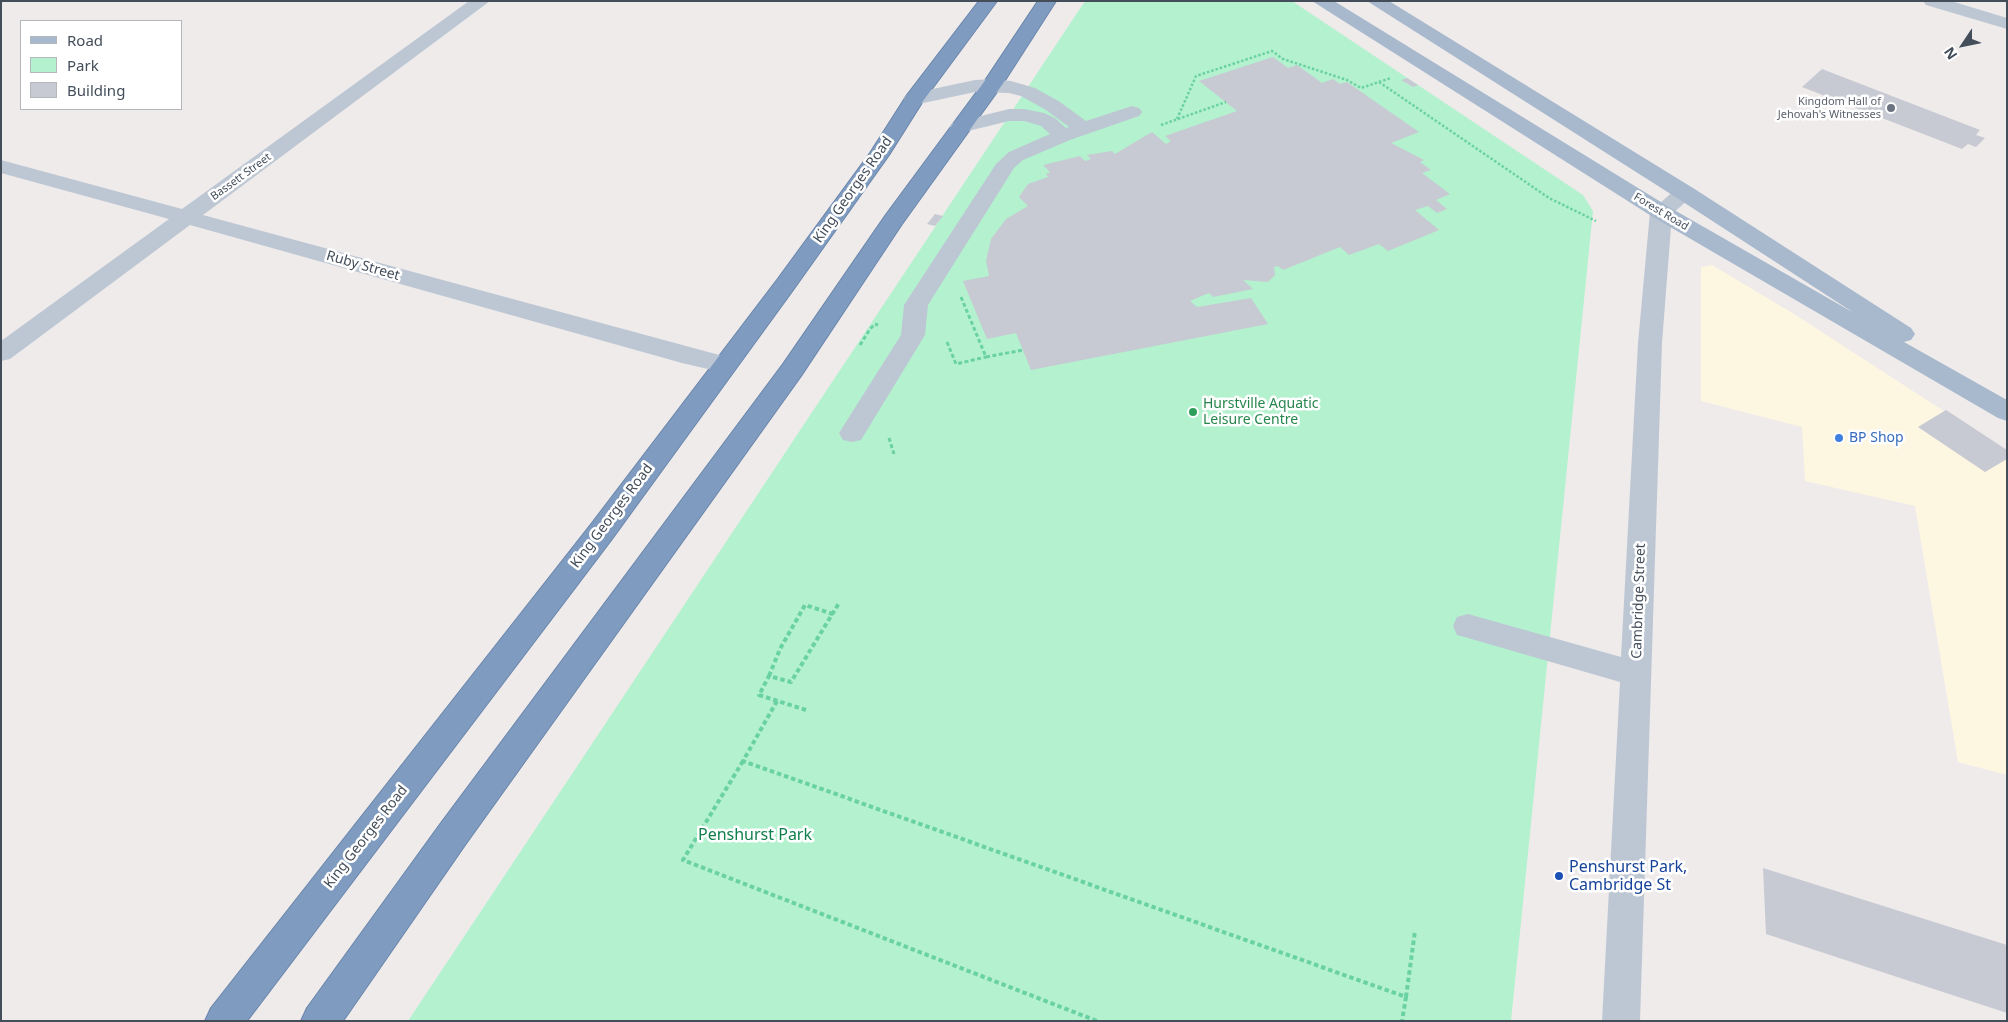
<!DOCTYPE html>
<style>
body{margin:0}
#map{position:relative;width:2008px;height:1022px;overflow:hidden;background:#efebeb;font-family:"Noto Sans",sans-serif}
canvas{display:block}
.frame{position:absolute;inset:0;border:2px solid #434e5a;pointer-events:none}
.legend{position:absolute;left:20px;top:20px;width:162px;height:90px;box-sizing:border-box;background:#fff;border:1px solid #b4b8bd;margin:0;padding:6px 9px;list-style:none;font-size:15px;color:#434e5a}
.legend li{display:flex;align-items:center;gap:10px;height:25px}
.legend b{width:25px;border:1px solid #b4b8bd}
.north{position:absolute;left:1938px;top:20px;width:50px;height:50px;-webkit-text-stroke:4px #fff;paint-order:stroke;rotate:236deg;font-size:14px;font-weight:700;line-height:20px;text-align:center;color:#434e5a}
.north::after{content:'';display:block;margin:auto;width:18px;height:22px;background:#434e5a;clip-path:polygon(50% 0,100% 100%,50% 72%,0 100%)}
</style>
<div id="map">
<canvas width="2008" height="1022"></canvas>
<div class="frame"></div>
<ul class="legend">
<li><b style="height:6px;background:#a8b9cd"></b>Road</li>
<li><b style="height:14px;background:#b4f1cf"></b>Park</li>
<li><b style="height:14px;background:#c7cad2"></b>Building</li>
</ul>
<div class="north">N</div>
</div>
<script>
const ctx = document.querySelector('canvas').getContext('2d');
ctx.lineJoin = 'round';
function fill(path, color) { ctx.fillStyle = color; ctx.fill(path, 'evenodd'); }
const toPath = rows => new Path2D(rows.map(r => 'M' + r).join(''));
function trace(path, color, width, dash) { ctx.strokeStyle = color; ctx.lineWidth = width; ctx.lineCap = dash ? 'butt' : 'round'; ctx.setLineDash(dash || []); ctx.stroke(path); }
function drawText(font, color, halo, rows, align = 'center') {
  ctx.font = font + ' "Noto Sans",sans-serif'; ctx.lineWidth = 5; ctx.setLineDash([]); ctx.textBaseline = 'middle'; ctx.strokeStyle = halo; ctx.fillStyle = color; for (const [text, x, y, turn = 0] of rows) {
    ctx.save(); ctx.translate(x, y); ctx.rotate((+turn || 0) * Math.PI / 180); ctx.textAlign = isNaN(turn) ? turn : align; if (halo) ctx.strokeText(text, 0, 0); ctx.fillText(text, 0, 0); ctx.restore();
  }
}
fill(toPath([
 [1712,265,1794,314,2007,452,2007,775,1958,762,1915,506,1805,481,1802,427,1701,401,1701,267]
]), '#fdf6e1');
fill(toPath([
 [1085,1,1292,1,1583,195,1593,211,1511,1021,408,1021]
]), '#b4f1cf');
fill(toPath([
 [1273,57,1288,68,1297,65,1322,83,1333,79,1340,84,1347,82,1419,132,1391,143,1424,160,1420,162,1431,170,1422,173,1450,194,1436,200,1447,209,1437,213,1428,206,1415,210,1439,230,1388,251,1379,244,1349,255,1340,247,1283,270,1278,266,1274,267,1275,275,1268,282,1243,280,1253,289,1213,297,1209,293,1190,301,1197,307,1251,298,1268,324,1031,370,1016,333,987,339,963,281,989,276,986,261,991,239,1006,219,1028,206,1019,197,1028,184,1048,177,1046,174,1050,172,1043,165,1080,156,1085,161,1091,159,1087,155,1112,151,1115,154,1152,132,1166,144,1171,141,1165,136,1237,111,1199,81],
 [1822,69,1980,130,1976,135,1985,138,1976,147,1968,144,1962,149,1802,87],
 [1407,78,1418,85,1413,87,1401,80],
 [935,214,943,216,935,226,927,224],
 [1946,410,2007,450,2007,459,1985,472,1918,427],
 [1763,868,2007,945,2007,1013,1766,934]
]), '#c7cad2');
const highway = toPath([
 [979,1,997,1,923,101,889,155,793,290,612,539,247,1021,205,1021,211,1008,592,523,777,280,870,153,907,95,979,1],
 [1038,1,1056,1,1002,85,902,224,801,376,465,845,343,1021,301,1021,307,1008,441,823,783,364,885,216,984,82,1038,1]
]);
trace(highway, '#6a86ab', 2);
trace(toPath([
 [1379,82,1549,198,1596,221],
 [1177,119,1196,76,1272,51,1283,59,1347,80,1361,88,1391,78],
 [1161,125,1226,102]
]), '#6ad1a3', 2.5, [2.5, 2]);
trace(toPath([
 [961,297,986,357,1023,350],
 [947,342,956,364,986,357],
 [860,345,870,329,875,324,878,325],
 [889,438,894,454]
]), '#6ad1a3', 3, [4, 2.5]);
trace(toPath([
 [769,676,780,649,805,605,833,614],
 [777,701,743,761,1406,997,1402,1021],
 [806,710,759,695,769,676,791,682,839,603],
 [743,761,683,860,1097,1021],
 [1406,997,1415,931]
]), '#6ad1a3', 4, [4.5, 3]);
fill(toPath([
 [469,1,490,1,203,215,734,359,737,365,734,371,725,373,682,363,190,225,10,359,1,361,1,341,169,219,1,173,1,160,182,209,469,1],
 [1923,1,1951,1,2007,18,2007,29,1926,5,1923,1],
 [992,79,1011,81,1035,88,1060,102,1086,121,1132,106,1139,108,1142,112,1139,116,1070,140,1023,160,1014,168,928,305,925,335,861,440,852,442,843,440,839,433,901,335,904,305,996,164,1009,152,1050,134,1041,126,1024,121,1009,121,960,133,953,131,950,127,953,123,1009,109,1024,109,1044,113,1055,118,1066,128,1069,127,1046,110,1021,96,1009,93,975,92,914,105,907,103,904,99,907,95,914,93,975,80,992,79],
 [1685,187,1693,188,1696,193,1672,214,1662,343,1640,1021,1602,1021,1620,682,1468,638,1457,635,1453,626,1457,617,1468,614,1621,657,1638,343,1650,212,1677,188,1685,187]
]), '#bdc7d3');
fill(toPath([
 [1312,1,1334,1,1669,207,1854,313,1677,198,1367,1,1389,1,1693,188,1911,328,1915,334,1911,340,1904,342,2007,400,2007,421,1998,418,1653,217,1312,1]
]), '#a8b9cd');
fill(highway, '#7f9bbf');
for (const [x, y, r, color] of [
 [1891,108,5,"#6b7280"],
 [1193,412,5,"#2e9e5b"],
 [1839,438,5,"#3f7fe0"],
 [1559,876,5,"#1a4fb4"]
]) { const dot = new Path2D(); dot.arc(x, y, r, 0, 2 * Math.PI); ctx.fillStyle = color; ctx.fill(dot); trace(dot, '#fff', 2); }
drawText('11px', '#5b616d', '#fff', [
 ["Kingdom Hall of",1881,102],
 ["Jehovah's Witnesses",1881,115]
], 'right');
drawText('11px', '#434e5a', '#fff', [
 ["Bassett Street",241,177,-36],
 ["Forest Road",1661,212,31]
]);
drawText('14px', '#434e5a', '#fff', [
 ["King Georges Road",853,190,-55],
 ["Ruby Street",363,266,16],
 ["King Georges Road",612,516,-53],
 ["Cambridge Street",1639,601,-88],
 ["King Georges Road",366,837,-52]
]);
drawText('14px', '#27864d', '#fff', [
 ["Hurstville Aquatic",1203,404],
 ["Leisure Centre",1203,420]
], 'left');
drawText('14px', '#366cbe', '#fff', [
 ["BP Shop",1849,438]
], 'left');
drawText('16px', '#107f4c', '#fff', [
 ["Penshurst Park",755,835]
]);
drawText('16px', '#164399', '#fff', [
 ["Penshurst Park,",1569,867],
 ["Cambridge St",1569,885]
], 'left');
</script>
